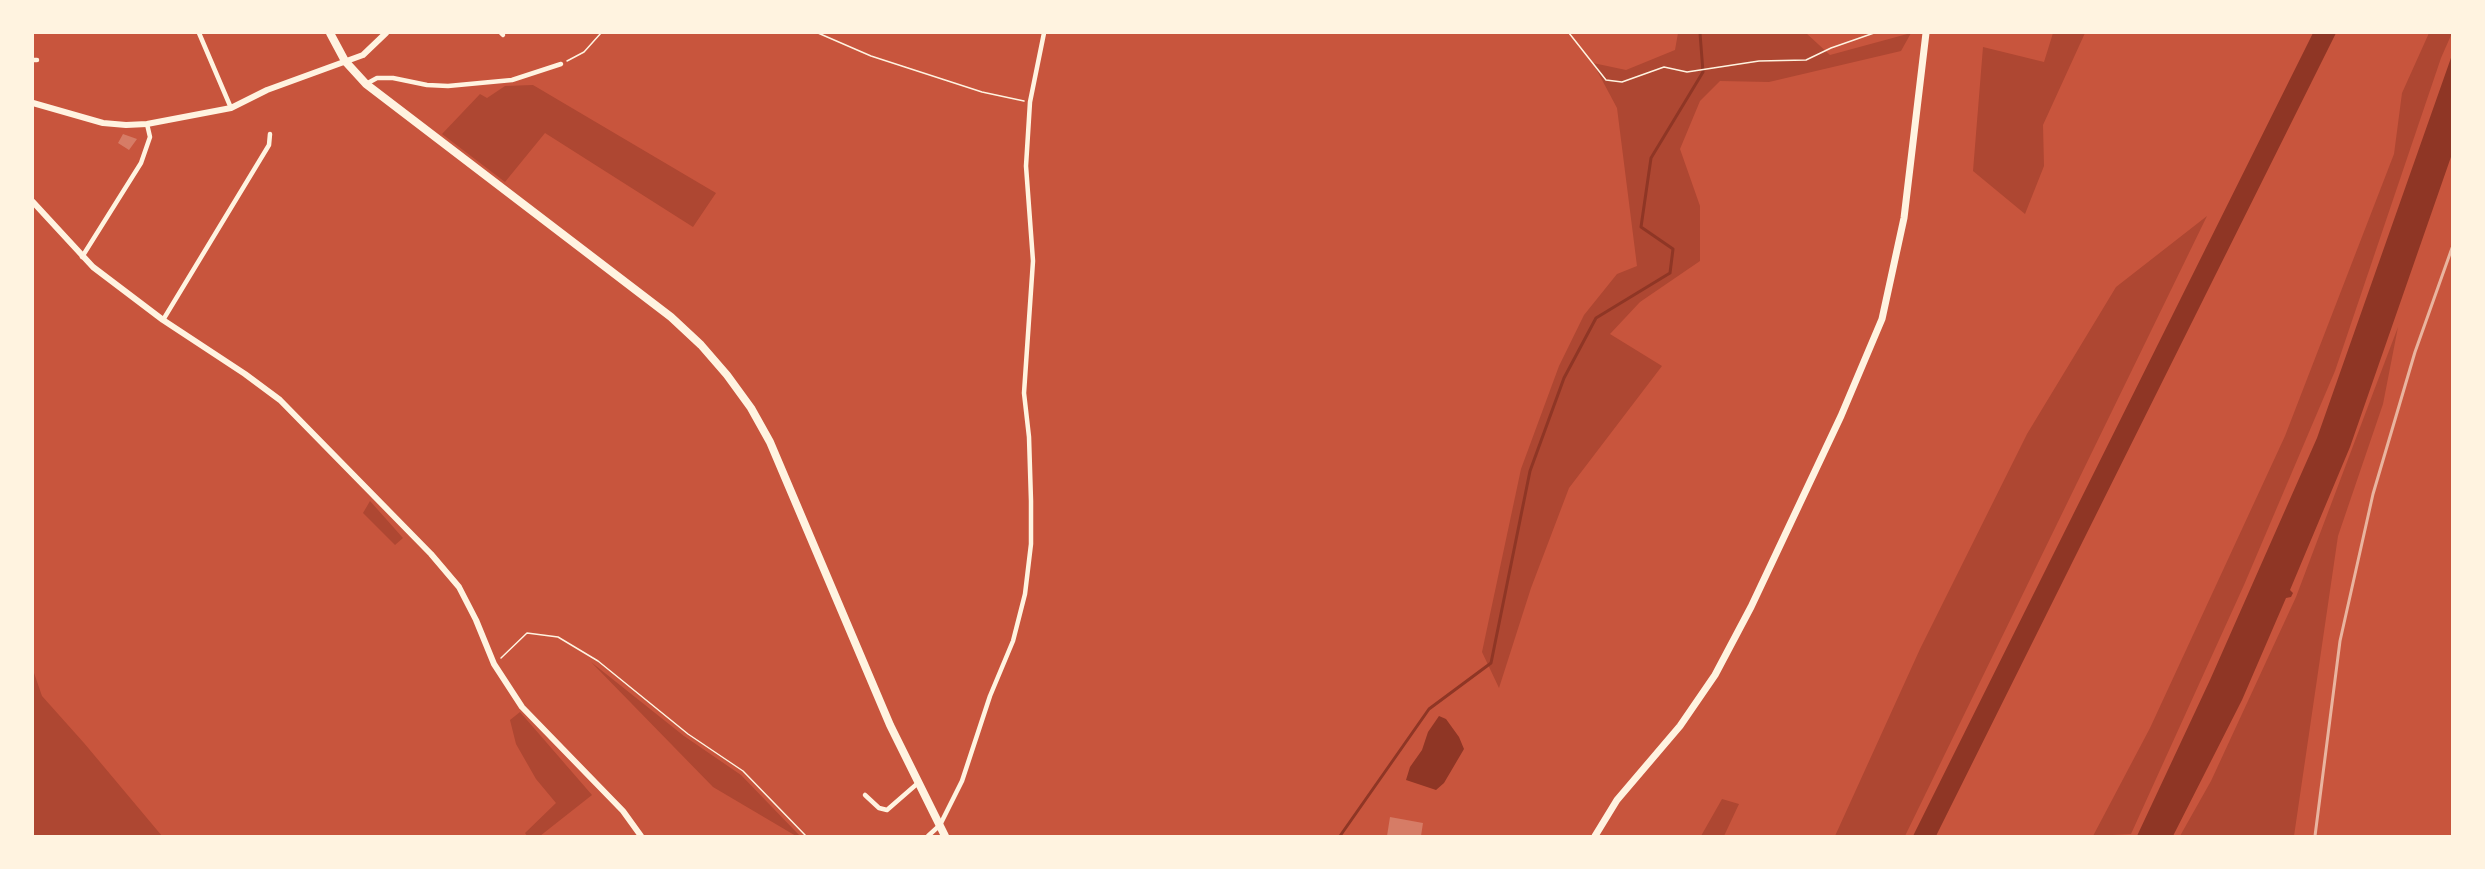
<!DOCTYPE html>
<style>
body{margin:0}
#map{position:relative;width:2485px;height:869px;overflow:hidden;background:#c8553d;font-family:"Exo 2",sans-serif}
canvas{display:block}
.frame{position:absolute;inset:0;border:34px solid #fff3e0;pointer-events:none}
</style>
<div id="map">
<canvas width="2485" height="869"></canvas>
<div class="frame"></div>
</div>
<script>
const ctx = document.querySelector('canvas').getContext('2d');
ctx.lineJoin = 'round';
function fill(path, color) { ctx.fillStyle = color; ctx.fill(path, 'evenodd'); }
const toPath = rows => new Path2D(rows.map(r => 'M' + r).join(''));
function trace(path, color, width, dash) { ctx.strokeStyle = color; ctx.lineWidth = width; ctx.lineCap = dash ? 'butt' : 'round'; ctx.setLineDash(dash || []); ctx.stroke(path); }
fill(toPath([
 [1678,33,1806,33,1830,55,1911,33,1901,51,1769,82,1720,81,1700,101,1680,149,1700,206,1700,261,1640,302,1610,334,1662,366,1569,488,1531,588,1499,688,1482,652,1521,469,1559,366,1584,315,1617,274,1637,266,1617,108,1593,63,1626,70,1675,50],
 [2053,33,2085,33,2043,125,2044,166,2025,214,1973,171,1983,47,2044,62],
 [2429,33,2452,33,2441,58,2335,371,2244,585,2131,834,2093,836,2150,728,2285,436,2394,154,2402,93],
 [533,85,716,193,693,227,545,133,505,182,442,134,480,94,487,98,505,86],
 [2207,216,1905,836,1835,836,1920,649,2027,434,2116,287],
 [2398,327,2383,404,2338,536,2294,836,2180,836,2211,781,2296,597],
 [370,501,403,538,395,545,363,513],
 [591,662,684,736,741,775,800,836,796,836,713,787],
 [33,670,42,696,84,743,162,836,33,836],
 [520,712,592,795,540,836,527,836,525,833,556,803,536,779,516,744,510,720],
 [1722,799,1739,804,1724,836,1701,836]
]), '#ae4732');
fill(toPath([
 [2313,33,2336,33,1936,836,1913,836],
 [2452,55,2452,154,2350,447,2290,590,2293,593,2291,597,2286,598,2242,700,2173,836,2137,836,2210,680,2317,438],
 [1439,716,1446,719,1459,737,1464,749,1444,783,1436,790,1406,780,1410,767,1422,750,1428,732]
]), '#8f3625');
trace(toPath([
 [1340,836,1429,709,1491,663,1530,471,1564,378,1596,318,1670,273,1673,249,1641,227,1651,158,1703,72,1700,33]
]), '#8f3625', 3);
fill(toPath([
 [123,134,137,139,129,150,118,143],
 [1390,817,1423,823,1421,836,1387,836]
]), '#d67c66');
trace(toPath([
 [818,33,871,56,982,92,1024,101],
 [1569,33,1606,80,1622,82,1664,67,1687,72,1759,61,1806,60,1831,48,1874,33],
 [567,61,584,52,601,33],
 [501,658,527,633,558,637,598,661,688,734,743,771,806,836]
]), '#fff3e0', 1.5);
trace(toPath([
 [199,33,231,108],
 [501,33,503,35],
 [33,60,37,60],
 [366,84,377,78,393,78,427,85,448,86,512,80,561,64],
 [82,257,141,163,150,137,147,124],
 [163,320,269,145,270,134],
 [865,795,879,808,887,810,918,783],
 [928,836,940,825,962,781,990,696,1013,641,1025,594,1031,544,1031,501,1029,437,1024,393,1033,261,1026,166,1030,102,1044,33]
]), '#fff3e0', 4.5);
trace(toPath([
 [33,103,103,123,126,125,147,124,231,108,267,90,363,55,386,33],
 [33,202,93,267,163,320,245,374,280,400,431,554,459,587,476,620,494,664,522,707,623,811,641,836]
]), '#fff3e0', 6);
trace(toPath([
 [1595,836,1617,800,1680,726,1715,675,1751,607,1841,416,1882,319,1904,218,1926,33]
]), '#fff3e0', 7);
trace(toPath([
 [330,33,345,61,366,84,671,317,701,345,727,375,751,408,770,442,890,725,945,836]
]), '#fff3e0', 8);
trace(toPath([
 [2315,836,2340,641,2373,494,2415,352,2452,248]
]), '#e9b49f', 3);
</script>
